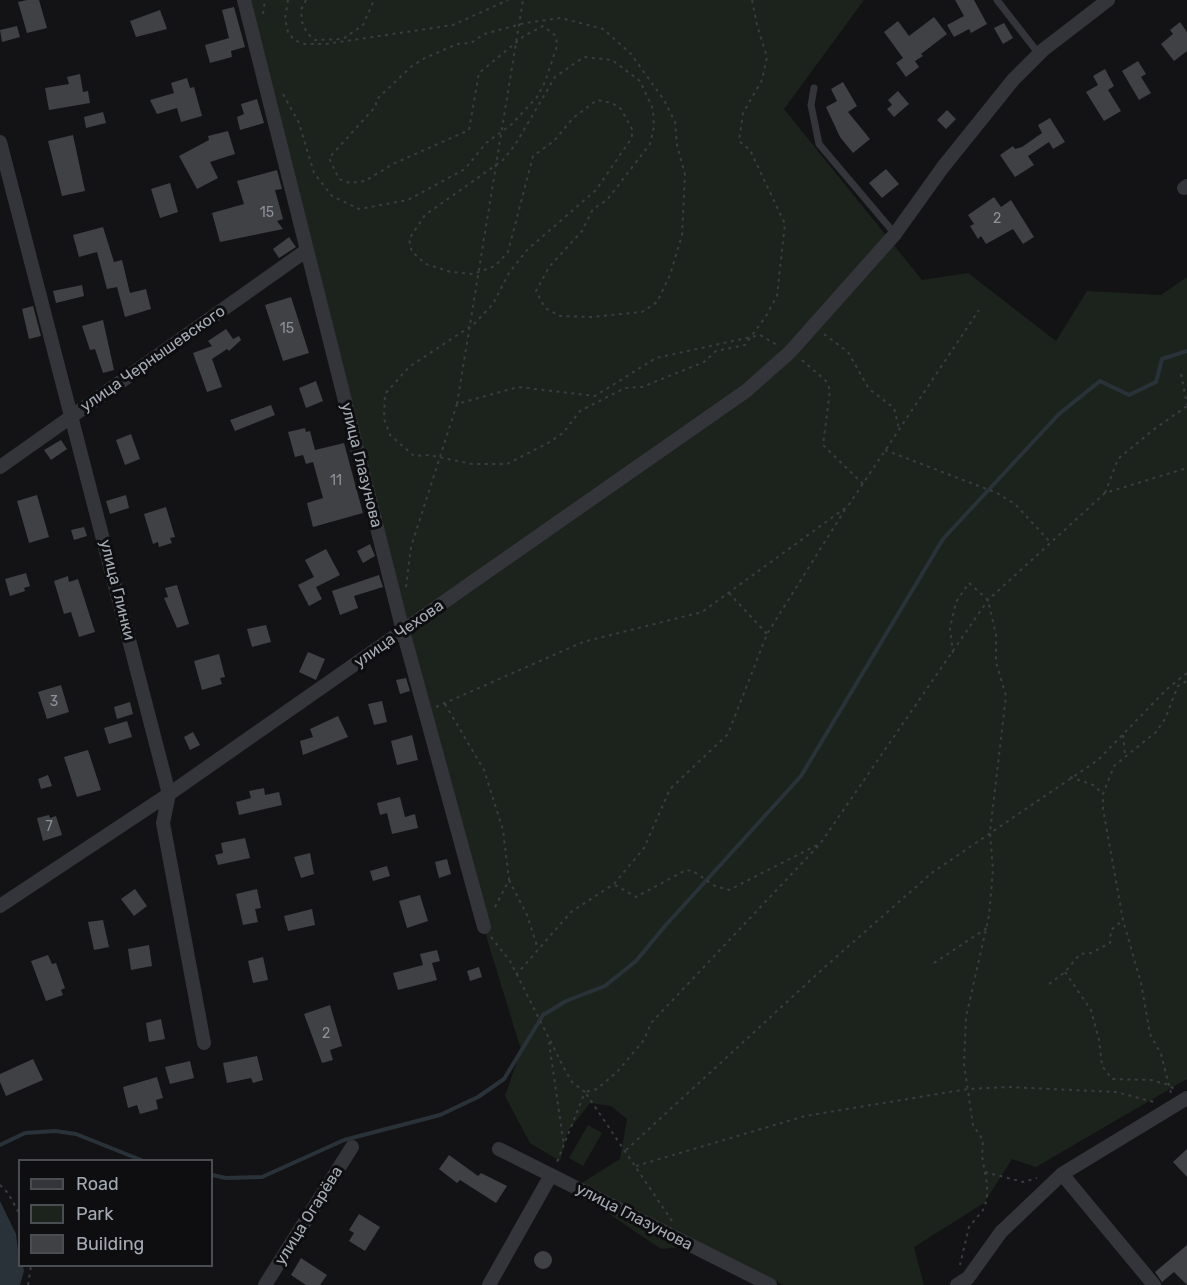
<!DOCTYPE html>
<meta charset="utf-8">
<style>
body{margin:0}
#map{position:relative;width:1187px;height:1285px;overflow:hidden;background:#131315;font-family:Rubik,sans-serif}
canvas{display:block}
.legend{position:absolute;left:18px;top:1159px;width:195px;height:108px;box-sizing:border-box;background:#0e0e10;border:2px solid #4a4d52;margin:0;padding:8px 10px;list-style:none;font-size:18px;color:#a5abb5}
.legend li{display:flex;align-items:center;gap:12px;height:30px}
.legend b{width:30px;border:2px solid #4a4d52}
</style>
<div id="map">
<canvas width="1187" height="1285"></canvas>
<ul class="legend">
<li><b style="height:8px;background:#34353a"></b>Road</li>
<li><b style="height:16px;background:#1c231c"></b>Park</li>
<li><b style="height:16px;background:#3f4145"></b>Building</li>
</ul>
</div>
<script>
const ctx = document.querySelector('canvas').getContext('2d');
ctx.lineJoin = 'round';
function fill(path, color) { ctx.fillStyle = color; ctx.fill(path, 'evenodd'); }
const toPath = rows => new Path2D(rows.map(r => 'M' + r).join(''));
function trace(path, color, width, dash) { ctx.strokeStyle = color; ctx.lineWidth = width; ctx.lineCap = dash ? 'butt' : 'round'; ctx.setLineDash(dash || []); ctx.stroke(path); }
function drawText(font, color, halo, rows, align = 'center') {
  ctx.font = font + ' Rubik,sans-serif'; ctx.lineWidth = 6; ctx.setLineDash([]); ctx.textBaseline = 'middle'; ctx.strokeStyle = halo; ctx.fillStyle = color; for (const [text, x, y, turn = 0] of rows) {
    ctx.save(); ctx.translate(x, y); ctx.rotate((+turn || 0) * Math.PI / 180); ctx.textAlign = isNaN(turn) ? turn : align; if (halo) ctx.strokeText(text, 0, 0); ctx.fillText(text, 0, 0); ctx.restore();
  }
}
fill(toPath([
 [250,0,864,0,784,109,922,280,968,273,1056,341,1087,291,1161,295,1187,277,1187,1079,1036,1167,1012,1159,984,1203,914,1247,924,1285,784,1285,693,1246,661,1249,572,1189,620,1159,627,1119,611,1106,590,1103,568,1131,560,1161,530,1143,505,1096,521,1050,488,942,326,328],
 [588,1125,602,1133,583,1166,569,1158]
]), '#1c231c');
fill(toPath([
 [0,1201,16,1234,20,1266,23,1266,24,1271,20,1285,0,1285]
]), '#2a3239');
trace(toPath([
 [0,1145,25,1133,55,1131,76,1134,141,1160],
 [212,1175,226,1178,262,1177,344,1140,440,1115,478,1097,504,1079,543,1015,566,1001,605,986,636,961,665,926,801,776,943,539,1059,414,1100,381,1129,395,1156,382,1162,359,1187,351]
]), '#2a3239', 4);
fill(toPath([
 [27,0,39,0,47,28,27,33,18,2],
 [955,0,974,0,987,24,971,33,969,29,954,37,947,25,964,16],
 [234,7,245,47,231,51,232,57,210,63,205,45,229,38,222,10],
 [160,10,167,29,136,37,130,21],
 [934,17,947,34,921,54,923,56,915,61,919,67,906,77,896,63,903,58,884,32,898,21,909,36],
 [1180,22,1187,32,1187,51,1174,61,1161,44,1173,34,1170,30],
 [1004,23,1013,38,1003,44,994,28],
 [17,26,20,37,2,42,0,30],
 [1138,61,1146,74,1141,77,1151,93,1139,100,1122,71],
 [1105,69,1114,86,1108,90,1121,111,1104,121,1086,92,1098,85,1093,76],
 [80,74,83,92,88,91,90,103,49,110,45,88,69,84,67,77],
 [187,78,190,88,194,87,202,116,181,122,177,108,157,114,150,100,174,93,171,83],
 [843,82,857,106,848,112,870,139,853,153,840,137,826,107,837,101,831,89],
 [898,91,909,104,894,117,887,109,892,105,888,100],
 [257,99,264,123,240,130,237,117,244,114,241,104],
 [947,110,956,119,946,129,937,120],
 [103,112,106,123,86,128,84,117],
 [1050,118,1065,142,1053,149,1049,142,1028,156,1034,165,1015,177,1000,155,1013,146,1015,149,1022,147,1042,133,1038,125],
 [228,131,235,154,210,162,218,178,197,189,179,156,209,140,208,136],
 [73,135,85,191,62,196,48,141],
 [886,169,899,184,882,198,869,183],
 [277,170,282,189,275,190,283,219,277,221,283,229,220,242,212,213,244,204,237,181],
 [170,183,178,212,160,218,151,189],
 [994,197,1001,207,1011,200,1034,237,1023,244,1013,229,986,244,981,236,978,239,970,226,974,224,968,215],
 [103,227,114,262,122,260,130,293,146,289,151,309,125,317,117,287,107,289,97,252,79,257,73,235],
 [289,237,296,247,279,258,273,249],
 [82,285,84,296,56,303,53,291],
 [291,297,309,353,283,361,265,305],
 [33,306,41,336,29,339,22,309],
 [103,320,114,370,103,373,95,349,90,350,82,326],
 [226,329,233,339,239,336,241,340,229,351,227,349,212,359,222,387,207,392,193,353,212,346,208,341],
 [316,381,323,401,306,408,299,388],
 [271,405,275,415,235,431,230,420],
 [305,428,306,432,310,431,315,450,344,443,363,513,313,527,307,503,323,498,313,462,306,464,303,455,295,457,288,432],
 [131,434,140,459,125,465,116,440],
 [61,440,67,449,51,460,44,450],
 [37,495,49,537,29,543,17,501],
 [126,495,129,508,110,514,106,501],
 [166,507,175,537,170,538,172,543,159,547,158,542,153,544,144,514],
 [84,527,87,536,74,540,71,530],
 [370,544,375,556,363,563,357,551],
 [326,549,340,575,316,587,322,599,309,606,298,585,314,577,305,560],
 [26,573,30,586,24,588,25,591,10,596,5,579],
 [379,575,383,587,354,596,358,608,340,615,332,591],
 [68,576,69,582,78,579,95,632,79,637,71,612,64,614,54,581],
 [177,585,189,624,177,628,164,598,168,597,165,588],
 [266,625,271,642,252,647,247,629],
 [308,652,325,659,316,680,299,672],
 [219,654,225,677,220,678,222,684,202,690,194,661],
 [406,678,410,691,400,694,396,680],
 [61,685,69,712,47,719,38,692],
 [382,701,387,722,374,725,368,704],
 [130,702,133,714,117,719,114,707],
 [338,716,348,737,303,755,300,741,313,737,310,729],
 [127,721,132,737,109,744,104,728],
 [193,732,200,745,190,750,184,737],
 [412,735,418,760,397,765,391,741],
 [88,750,101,790,77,797,64,757],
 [48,775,52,786,41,789,38,779],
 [264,788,265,795,279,792,282,805,239,815,236,802,251,798,249,791],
 [400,797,405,817,415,814,418,828,392,834,387,813,380,815,377,803],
 [49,815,50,818,56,816,62,835,43,841,37,818],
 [245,838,250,858,218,865,215,855,223,853,221,843],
 [310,853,314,874,301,878,294,857],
 [447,859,451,874,439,878,435,862],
 [387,866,390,876,373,881,370,871],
 [135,889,147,906,134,916,121,899],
 [257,889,261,908,255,909,258,922,243,925,236,894],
 [420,895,428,921,407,928,399,901],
 [312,909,315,925,288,931,284,916],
 [103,920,109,947,94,950,88,922],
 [149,945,152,966,131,970,128,949],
 [437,950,440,961,432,963,437,980,398,990,393,973,423,965,420,954],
 [48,955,52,964,56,963,65,988,61,990,63,995,46,1001,31,961],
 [263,957,268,980,253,983,248,961],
 [479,967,482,977,470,981,467,971],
 [330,1005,342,1046,330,1050,333,1060,322,1063,304,1014],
 [161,1019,165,1039,149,1042,146,1023],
 [257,1056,263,1080,253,1083,251,1078,227,1083,223,1063],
 [33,1059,43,1080,6,1096,0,1082,0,1074],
 [190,1061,194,1078,170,1084,165,1067],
 [157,1077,163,1098,156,1100,158,1109,140,1114,137,1105,128,1108,123,1087],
 [1187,1149,1187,1177,1173,1162],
 [449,1155,478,1176,481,1173,507,1186,496,1203,460,1180,457,1183,439,1169],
 [359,1214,380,1227,365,1251,349,1241,354,1233,349,1230],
 [1187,1245,1187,1285,1174,1272,1162,1282,1155,1272],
 '534 1260a9 9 0 1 1 18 0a9 9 0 1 1-18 0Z',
 [301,1258,327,1275,320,1285,306,1285,291,1275]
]), '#3f4145');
trace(toPath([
 [288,0,285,19,288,32,294,40,305,44,326,44,453,25,508,0],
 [306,0,301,10,302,22,307,33,315,40,343,39,363,25,374,0],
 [263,14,265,0],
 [283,94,299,123,314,173,332,196,359,209,408,200,465,169,486,143,512,124,537,97,545,82,557,46,556,36,543,26,524,36,479,73,469,130,393,164,365,181,350,183,339,179,329,158,376,106,376,100,412,66,425,58,457,44,471,43,484,34,525,23,561,18,603,29,631,54,664,100,675,122,677,145,685,175,682,235,670,275,657,302,642,312,591,317,560,316,545,308,536,291,549,267,582,231,593,209,607,200,650,144,654,127,653,109,640,81,612,60,584,57,555,77,515,145,503,160,425,215,409,239,412,252,426,264,451,272,473,274,495,266,508,252,533,156,554,141,573,118,597,100,612,103,621,109,633,131,631,139,596,190,527,250,509,273,493,304,474,324,409,367,385,394,384,419,390,435,414,456,429,455,472,464,507,464,548,443,563,433,580,411,625,388,642,387,704,362,716,351,745,345,766,316,777,296,785,224,750,150,739,141,743,113,762,80,767,57,757,25,752,0],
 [824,334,848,352,869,389,894,408,899,429],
 [802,360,826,381,830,390,823,445,863,484],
 [1181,374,1187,405],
 [457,404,523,0],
 [885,450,997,493,1015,504,1051,543],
 [1105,493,1118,459,1153,430,1187,406],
 [406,587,411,547,457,404,518,387,595,396,656,358,760,335,777,345],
 [729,593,767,634],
 [953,653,950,628,956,602,969,583,988,600,996,635,996,662,1006,696,990,832,993,870,989,916,966,1017,964,1064,973,1125,983,1140,982,1156,987,1184,987,1199,983,1210,969,1227,960,1265],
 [445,704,484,770,503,830,509,880,494,909],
 [436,707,583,642,702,612,848,506,979,310],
 [1123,735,1125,755],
 [1070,777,1093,785,1103,794],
 [509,880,527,915,538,949],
 [615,885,636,897,686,870,693,871,715,886,729,890,817,845],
 [491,937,510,961,565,1070,572,1082,585,1092,557,1162],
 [934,963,987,928],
 [1065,972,1091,1010,1099,1040,1102,1066,1112,1079,1151,1080,1169,1085,1175,1090],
 [516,975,571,912,614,884,644,848,670,789,728,734,767,634,846,508],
 [1049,984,1065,972,1080,954,1091,953,1110,943,1111,930,1122,921],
 [549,1042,564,1146],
 [1171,1093,1161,1054,1150,1034,1141,983,1123,920,1103,809,1103,794,1114,766,1156,732,1165,719,1178,686,1187,681],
 [626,1150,827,965,933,872,1098,760,1167,689,1187,673],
 [636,1166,805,1116,968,1089,1007,1087,1116,1092,1154,1102],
 [985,1172,1023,1182,1037,1178],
 [0,1185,8,1193,20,1215],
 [672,1221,585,1092,597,1089,617,1072,644,1040,651,1023,820,844,988,600,1105,493,1187,468],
 [28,1285,31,1266]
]), '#3a3c41', 2, [3, 4.5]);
trace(toPath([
 [997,0,1039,54],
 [814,88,811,105,819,144,895,234]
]), '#34353a', 7);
trace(toPath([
 [244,0,403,631,484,927],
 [0,142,169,794,163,823,204,1043],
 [1184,188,1187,186],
 [0,467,307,250],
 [0,906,169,794,746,391,790,352,895,234,943,167,1013,80,1043,50,1108,0],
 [499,1149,770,1285],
 [1062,1174,1154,1285],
 [265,1285,352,1147],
 [489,1285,551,1175],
 [957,1285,968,1278,1001,1232,1062,1174,1187,1098]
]), '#34353a', 14);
drawText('14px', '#8c9099', null, [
 ["15",267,213],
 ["2",997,219],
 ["15",287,329],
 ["11",336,481],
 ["3",54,702],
 ["7",49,827],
 ["2",326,1034]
]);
drawText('16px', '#a5abb5', '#0e0e10', [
 ["улица Чернышевского",153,359,-35],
 ["улица Глазунова",361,465,76],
 ["улица Глинки",117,590,76],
 ["улица Чехова",399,634,-35],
 ["улица Огарёва",309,1216,-58],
 ["улица Глазунова",634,1217,27]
]);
</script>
